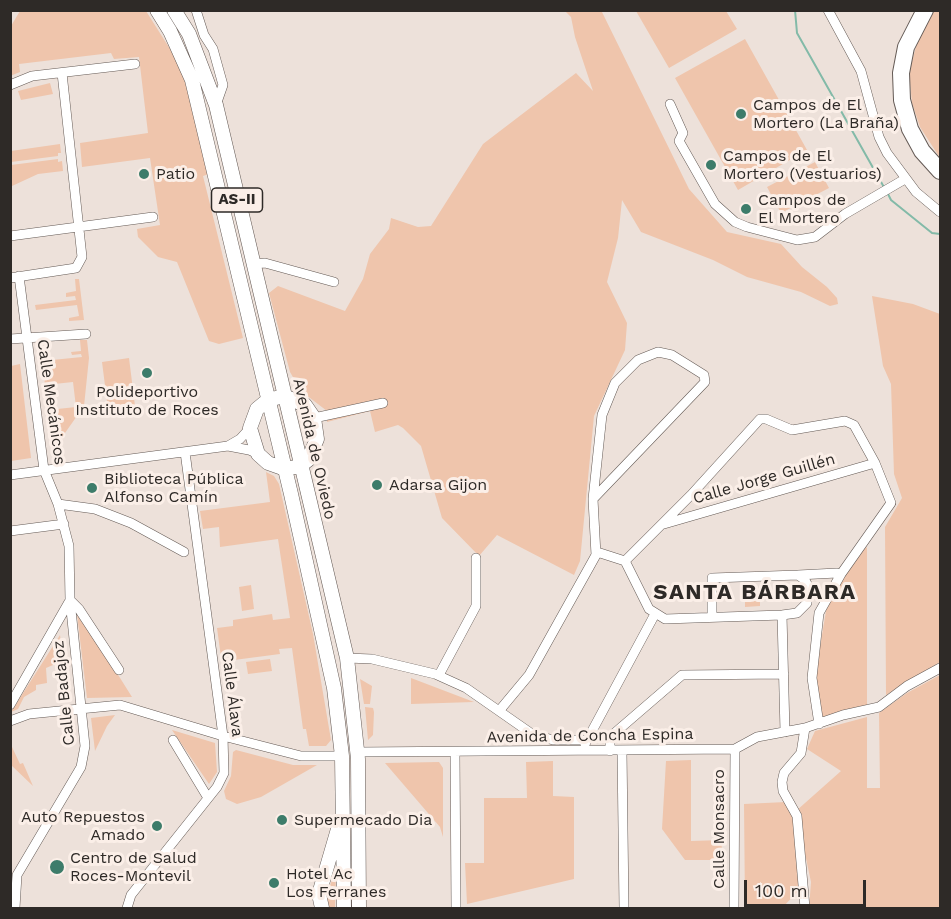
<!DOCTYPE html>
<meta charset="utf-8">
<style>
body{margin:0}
#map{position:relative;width:951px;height:919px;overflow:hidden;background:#ede1da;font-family:"Work Sans",sans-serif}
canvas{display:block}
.frame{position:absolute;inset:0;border:12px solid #2e2a27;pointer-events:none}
.scale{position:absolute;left:744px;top:880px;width:122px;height:27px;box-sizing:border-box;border:3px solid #2e2a27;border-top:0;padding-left:8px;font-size:18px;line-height:21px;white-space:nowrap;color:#2e2a27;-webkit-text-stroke:4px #fbefe8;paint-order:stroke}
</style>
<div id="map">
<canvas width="951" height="919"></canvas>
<div class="frame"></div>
<div class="scale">100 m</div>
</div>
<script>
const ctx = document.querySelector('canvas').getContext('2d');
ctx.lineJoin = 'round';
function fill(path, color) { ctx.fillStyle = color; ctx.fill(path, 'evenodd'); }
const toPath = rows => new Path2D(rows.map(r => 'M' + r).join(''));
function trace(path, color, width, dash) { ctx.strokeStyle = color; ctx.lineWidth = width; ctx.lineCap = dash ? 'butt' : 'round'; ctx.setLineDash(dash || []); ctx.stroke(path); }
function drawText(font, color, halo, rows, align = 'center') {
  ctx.font = font + ' "Work Sans",sans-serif'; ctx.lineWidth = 6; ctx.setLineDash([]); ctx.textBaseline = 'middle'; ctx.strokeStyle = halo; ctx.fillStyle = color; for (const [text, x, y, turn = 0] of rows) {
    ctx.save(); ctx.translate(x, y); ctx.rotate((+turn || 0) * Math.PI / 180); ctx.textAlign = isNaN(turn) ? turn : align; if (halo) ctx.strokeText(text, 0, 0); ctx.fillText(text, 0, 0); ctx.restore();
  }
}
fill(toPath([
 [601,10,689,189,727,232,781,244,802,267,827,287,837,298,838,304,830,306,801,292,747,277,713,260,641,232,622,200,618,238,607,282,627,323,625,350,594,416,580,561,574,575,497,535,479,556,442,518,421,446,403,428,398,425,375,432,370,411,327,422,327,411,301,391,290,372,269,293,278,286,345,311,363,279,370,254,389,229,391,218,418,227,431,226,483,144,576,73,593,91,575,37,571,17,565,11],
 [20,11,146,11,177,60,186,85,209,174,203,176,243,338,219,344,209,341,177,262,158,257,138,237,137,229,160,225,150,158,82,167,80,143,148,133,139,57,114,59,111,53,19,64,20,72,10,76,11,26],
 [636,11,726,11,737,29,669,68],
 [934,11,940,11,940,158,920,127,912,103,909,73,917,43],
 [745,39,807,150,738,190,675,78],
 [50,83,53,94,21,100,18,91],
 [60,144,61,153,58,153,58,156,11,162,11,151],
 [58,159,58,162,62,161,63,171,38,174,12,186,11,192,11,165],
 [815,162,829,188,781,213,767,187],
 [75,279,79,279,84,320,69,321,69,318,79,316,77,305,36,310,35,305,76,300,75,296,66,297,66,293,76,291],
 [872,296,913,304,940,314,940,662,886,695,885,527,902,498,894,474,891,384,883,366],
 [80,340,87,340,89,358,84,406,53,450,51,439,57,438,57,433,51,434,48,410,76,407,73,382,45,385,42,361,82,357,81,354,72,355,71,352,81,351],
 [129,358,135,406,108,409,102,362],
 [20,364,31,458,11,461,11,366],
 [266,472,274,476,279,484,313,634,331,740,326,746,309,746,306,729,303,729,292,648,279,649,280,654,234,660,233,655,221,657,217,628,233,626,233,620,272,614,273,620,290,618,278,539,220,547,219,527,203,529,200,511,270,502],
 [867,547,867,705,822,718,815,677,827,605,859,553],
 [251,585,254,609,242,611,239,587],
 [760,597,760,606,745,607,745,598],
 [77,614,83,619,132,697,87,698],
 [60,635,64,665,53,665,46,668,47,683,36,685,36,690,24,697,18,709,11,712],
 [270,659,272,671,248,674,246,662],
 [940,675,940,908,809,908,811,882,796,811,841,771,807,749,815,731,867,717,867,788,880,788,879,713,907,693],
 [411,678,474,702,411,704],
 [360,679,372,686,370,704,364,704],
 [365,707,373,708,374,712,373,735,368,740],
 [115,715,107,726,95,751,91,718],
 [172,730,215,743,217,772,209,784],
 [12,747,20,764,23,763,33,786,11,765],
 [236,750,293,765,317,765,261,797,237,804,226,799,224,791,231,776,233,752],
 [691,760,691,841,722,840,721,860,685,860,662,829,666,761],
 [553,761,553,796,574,797,574,879,467,904,465,863,484,863,484,798,527,798,526,762],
 [439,762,443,768,443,837,440,827,385,763],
 [786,802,795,820,801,888,782,908,745,908,744,804],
 [336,870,335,908,329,908,325,898]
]), '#efc5ac');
trace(toPath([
 [795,10,797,33,885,189],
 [888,194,891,200,932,233,940,234]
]), '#83baa8', 2);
const street = toPath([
 [196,10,204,35,213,49,223,85,216,105],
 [828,10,861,71,879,137,887,153,916,192,940,212],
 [10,85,32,76,135,64],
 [670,104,683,133,679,141,715,204,735,222,747,227,797,240,815,237,845,214,905,179],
 [10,236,153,217],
 [253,264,265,263,334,282],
 [10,278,76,268,82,257,62,73],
 [10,339,86,334],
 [314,418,383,403],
 [228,446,240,439,250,428],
 [10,475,228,446,249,450,258,454],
 [58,504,95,509,131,523,184,552],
 [664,524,875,463],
 [10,531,64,524],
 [597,552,625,561,649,609,665,619,782,615,797,613,807,603,808,586,805,580,798,575,712,578,712,617],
 [625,561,691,495,760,419,766,419,792,430,845,421,854,425,875,463,891,503,841,574,819,613,812,678,819,724],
 [798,575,837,573],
 [70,600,79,609,119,670],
 [782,615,785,732],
 [347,658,372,659,435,674,466,688,532,734,553,740,585,740],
 [439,675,476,606,476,558],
 [10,705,69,602],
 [499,711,529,675,596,555,593,499,602,415,615,383,638,360,658,352,672,355,704,375,705,382,593,499],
 [10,721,29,714,120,705,223,736,301,756,342,756],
 [173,740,208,798],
 [585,744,655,614],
 [610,751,610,737,682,675,784,674],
 [622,751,624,908],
 [357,752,735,749,757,737,805,728,843,715,879,707,907,686,940,668],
 [455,752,456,908],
 [15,908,17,875,81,767,85,746,70,600,69,546,58,504,44,470,19,276],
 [127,908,131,895,217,787,224,773,223,736,185,452],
 [734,908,735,749],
 [805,908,797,816,783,791,782,782,784,773,801,753,805,728]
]);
const primary = toPath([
 [157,10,170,31,192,80,291,494,334,688,342,756,344,908],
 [174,10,189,34,216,105,347,658,358,759,359,908],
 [284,396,305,405,314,418,317,439,308,460,300,466,285,469,268,463,258,454,250,428,257,409,268,400,284,396],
 [322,908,319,894,338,829]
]);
const highway = toPath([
 [925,10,906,47,901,73,902,100,910,129,922,151,940,171]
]);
trace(street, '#645a55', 10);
trace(primary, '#645a55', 15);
trace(highway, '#645a55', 18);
trace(street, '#fff', 9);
trace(primary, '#fff', 14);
trace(highway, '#fff', 16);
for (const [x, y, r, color] of [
 [741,114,6,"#3d7c6a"],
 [711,165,6,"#3d7c6a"],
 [144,174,6,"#3d7c6a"],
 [746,209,6,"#3d7c6a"],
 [147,373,6,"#3d7c6a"],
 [377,485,6,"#3d7c6a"],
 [92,488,6,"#3d7c6a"],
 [282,820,6,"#3d7c6a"],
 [157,826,6,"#3d7c6a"],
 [57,867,8,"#3d7c6a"],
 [274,883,6,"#3d7c6a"]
]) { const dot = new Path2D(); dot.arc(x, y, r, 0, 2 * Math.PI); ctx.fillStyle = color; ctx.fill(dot); trace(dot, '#fbefe8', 2); }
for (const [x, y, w] of [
 [237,200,51]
]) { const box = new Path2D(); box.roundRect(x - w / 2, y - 12, w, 24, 4.5); ctx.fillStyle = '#fbefe8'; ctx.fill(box); trace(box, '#2e2a27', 1.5); }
drawText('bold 15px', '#2e2a27', null, [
 ["AS-II",237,200]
]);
drawText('16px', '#2e2a27', '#fbefe8', [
 ["Campos de El",753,105],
 ["Mortero (La Braña)",753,123],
 ["Campos de El",723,156],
 ["Mortero (Vestuarios)",723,174],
 ["Patio",156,174],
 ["Campos de",758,200],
 ["El Mortero",758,218],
 ["Polideportivo",147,392,"center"],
 ["Instituto de Roces",147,410,"center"],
 ["Biblioteca Pública",104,479],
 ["Alfonso Camín",104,497],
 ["Adarsa Gijon",389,485],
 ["Auto Repuestos",145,817,"right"],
 ["Amado",145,835,"right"],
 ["Supermecado Dia",294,820],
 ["Centro de Salud",70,858],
 ["Roces-Montevil",70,876],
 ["Hotel Ac",286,874],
 ["Los Ferranes",286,892]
], 'left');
drawText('16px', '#2e2a27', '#fbefe8', [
 ["Calle Mecánicos",51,402,82],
 ["Avenida de Oviedo",314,449,77],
 ["Calle Jorge Guillén",764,479,-16],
 ["Calle Badajoz",64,693,-96],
 ["Calle Álava",232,694,83],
 ["Avenida de Concha Espina",590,736,-1],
 ["Calle Monsacro",719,829,-90]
]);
ctx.letterSpacing = '1.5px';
drawText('bold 22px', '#2e2a27', '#fbefe8', [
 ["SANTA BÁRBARA",755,593]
]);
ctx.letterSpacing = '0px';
</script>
